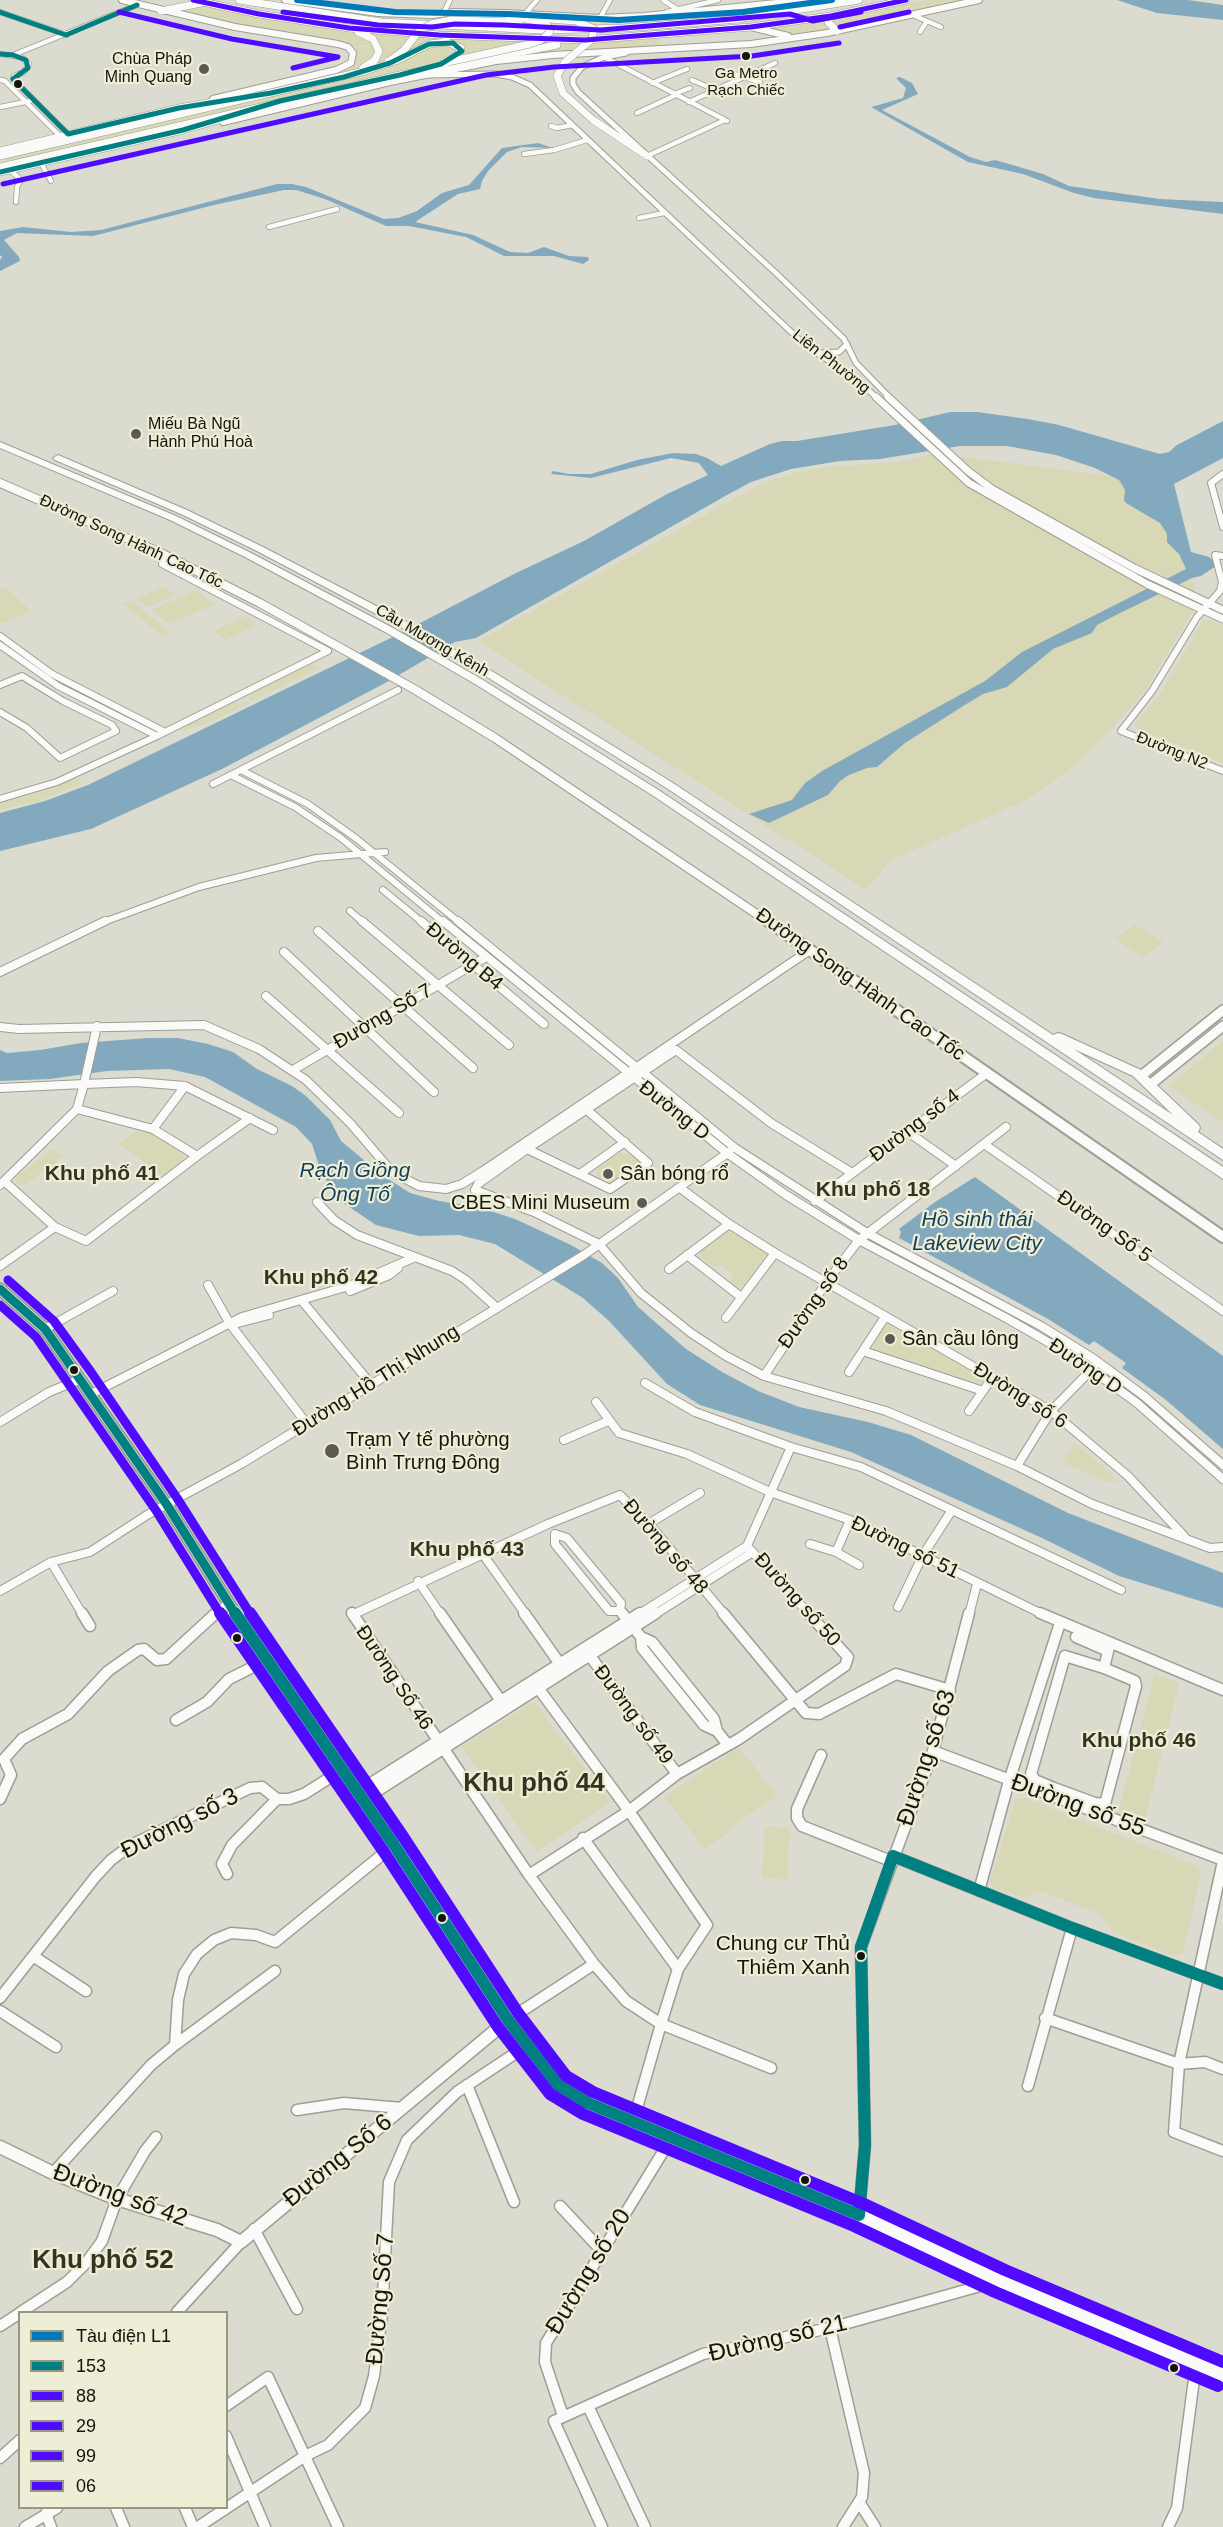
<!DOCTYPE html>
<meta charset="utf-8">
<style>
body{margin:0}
#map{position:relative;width:1223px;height:2527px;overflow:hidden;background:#dbdbcf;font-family:Arial,sans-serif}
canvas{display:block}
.legend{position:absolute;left:18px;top:2311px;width:210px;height:198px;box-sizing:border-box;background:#eeeed6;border:2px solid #979786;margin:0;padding:8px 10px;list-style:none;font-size:18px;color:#15150d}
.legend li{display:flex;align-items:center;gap:12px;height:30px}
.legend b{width:30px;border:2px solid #979786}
</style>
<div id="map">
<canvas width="1223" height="2527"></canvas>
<ul class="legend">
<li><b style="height:8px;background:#0079b8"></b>Tàu điện L1</li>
<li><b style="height:8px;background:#008080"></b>153</li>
<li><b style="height:8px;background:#4f0aff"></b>88</li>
<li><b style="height:8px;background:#4f0aff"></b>29</li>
<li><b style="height:8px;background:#4f0aff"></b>99</li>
<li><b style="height:8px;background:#4f0aff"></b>06</li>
</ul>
</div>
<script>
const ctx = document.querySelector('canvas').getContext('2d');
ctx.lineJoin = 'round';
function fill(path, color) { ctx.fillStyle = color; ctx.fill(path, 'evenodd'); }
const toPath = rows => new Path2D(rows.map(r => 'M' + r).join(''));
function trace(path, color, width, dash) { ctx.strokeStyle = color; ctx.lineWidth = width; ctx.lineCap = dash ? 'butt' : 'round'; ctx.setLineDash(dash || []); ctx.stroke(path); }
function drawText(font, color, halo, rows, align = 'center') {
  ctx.font = font + ' Arial,sans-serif'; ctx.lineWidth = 4.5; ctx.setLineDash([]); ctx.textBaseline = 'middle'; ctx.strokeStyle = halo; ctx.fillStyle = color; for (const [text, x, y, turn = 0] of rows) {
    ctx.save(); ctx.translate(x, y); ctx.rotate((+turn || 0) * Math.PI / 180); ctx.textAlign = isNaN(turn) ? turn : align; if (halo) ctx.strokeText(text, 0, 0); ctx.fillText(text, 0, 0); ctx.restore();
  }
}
fill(toPath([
 [930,0,970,0,845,27,833,24,829,19],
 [202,5,354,31,375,44,351,47,234,25,173,11],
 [823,17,831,29,791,35,759,27],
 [359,30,533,40,527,43,454,59,464,51,463,47,426,42,406,54,362,69,382,50,378,41],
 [657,38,663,47,575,51,506,57,572,44,611,39],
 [442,43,459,50,448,59,398,72,8,163,3,157,370,72,422,47],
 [376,45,376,56,356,69,248,95,207,102,353,63,357,57,352,48],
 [933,453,1152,481,1159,484,1199,601,1145,690,1107,734,1077,764,1028,799,890,861,866,890,478,641,761,484,798,472,826,467,909,461],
 [164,586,176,595,148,607,136,599],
 [6,587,31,611,0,624,0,589],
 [197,590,215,604,169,624,151,610],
 [131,601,170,632,162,636,123,604],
 [246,616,257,625,225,640,214,631],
 [1210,620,1223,625,1223,763,1136,728,1134,725,1160,694,1203,621],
 [313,663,319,668,252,701,246,697],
 [247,701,250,703,215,720,182,731,180,729,235,702,239,705],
 [77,778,83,783,41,800,0,810,0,803,35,794],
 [1134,925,1163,942,1144,957,1115,939],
 [1223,1041,1223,1122,1169,1086],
 [138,1130,154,1134,185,1153,184,1160,163,1176,119,1144],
 [50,1150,54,1150,63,1157,24,1185,17,1185,16,1178],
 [620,1153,633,1155,637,1159,639,1165,614,1184,609,1185,597,1179,597,1169],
 [730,1229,768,1252,741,1288,735,1287,728,1281,734,1277,723,1266,714,1266,702,1258,700,1250],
 [889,1323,980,1374,983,1377,982,1382,978,1384,874,1350,873,1345,885,1324],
 [1074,1443,1103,1466,1118,1482,1108,1482,1063,1463],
 [1154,1675,1179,1683,1143,1827,1117,1818],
 [534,1702,610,1802,537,1852,462,1747],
 [739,1747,777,1796,728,1829,690,1780],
 [690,1780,729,1832,705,1849,664,1797],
 [1024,1798,1197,1866,1201,1873,1183,1953,1173,1956,1112,1931,1100,1914,1041,1891,1024,1898,994,1888,990,1882,1015,1800],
 [765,1826,790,1829,787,1880,762,1877]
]), '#d8d8b7');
fill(toPath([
 [1117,0,1188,0,1223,5,1223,20,1157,13],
 [900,77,912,83,918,94,882,110,970,157,986,162,995,160,1009,164,1043,174,1069,186,1160,199,1223,202,1223,214,1094,198,1074,193,1023,174,968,162,871,107,903,98,906,88,896,78],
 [538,143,553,148,522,147,507,152,488,171,482,181,480,189,458,194,415,222,473,235,510,252,528,253,544,247,569,256,588,257,589,260,583,264,554,256,504,256,466,237,409,226,386,226,325,199,296,190,284,190,214,205,93,236,17,233,4,240,19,257,20,261,0,271,0,260,2,257,0,255,0,231,23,227,71,232,101,230,277,184,292,184,306,187,384,219,398,218,417,211,442,193,469,185,502,148],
 [950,412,977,412,1028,419,1059,425,1160,454,1169,452,1177,445,1223,421,1223,458,1174,484,1191,552,1209,557,1219,564,1201,576,1192,578,1118,614,1097,625,1092,633,1053,649,1007,687,983,694,968,703,905,743,877,767,867,768,849,775,840,781,828,795,769,823,749,814,792,800,805,783,822,771,985,681,1022,652,1186,569,1179,554,1167,542,1167,534,1160,523,1126,503,1124,500,1125,490,1119,480,1095,468,1056,455,1007,446,960,446,880,459,840,461,791,469,751,482,727,495,476,638,455,642,387,682,222,769,91,829,0,851,0,813,45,801,88,785,403,632,516,573,584,541,667,494,708,475,699,463,671,458,591,478,551,474,553,471,569,474,591,474,637,460,673,453,696,454,707,458,721,466,770,444,782,441,797,441,895,425],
 [148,1038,178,1038,208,1044,233,1052,257,1069,292,1086,306,1096,330,1120,341,1141,382,1175,410,1193,439,1201,478,1207,515,1219,571,1245,602,1263,618,1278,638,1307,686,1349,722,1372,758,1391,799,1407,868,1422,911,1435,1068,1513,1223,1573,1223,1608,1119,1576,1040,1537,851,1452,700,1405,667,1384,609,1321,583,1298,495,1244,459,1235,419,1236,376,1225,339,1200,321,1172,312,1144,296,1127,205,1077,169,1069,107,1071,50,1079,0,1081,0,1050,7,1053,40,1050,81,1043],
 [975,1177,1223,1356,1223,1449,1166,1400,1122,1368,1126,1363,1094,1341,1089,1345,1048,1319,899,1238,901,1232,899,1229,935,1202]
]), '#83a9bf');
const minorFar3 = toPath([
 [314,0,322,1],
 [663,0,677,9],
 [0,12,67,35],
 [667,12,718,0],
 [443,14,450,0],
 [525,14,537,0],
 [915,16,941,27],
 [600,18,610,0],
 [920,32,927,21],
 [0,54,21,57,29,64,24,72,14,76],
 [13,55,137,5],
 [604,57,727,121],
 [718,69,760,82],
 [17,76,13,79,68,134],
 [1,80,5,81,60,136],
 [692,80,715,90],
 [652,83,687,69],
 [719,88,736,94],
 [674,94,690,88],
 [689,102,775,63],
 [0,107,30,101],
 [637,113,676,95],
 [551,126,557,128,572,125],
 [524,154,554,150,587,140],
 [647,156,725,120],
 [41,163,51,181],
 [10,170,21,180,17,187,16,202],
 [639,218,664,213],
 [269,227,337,209]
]);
const minorFar2 = toPath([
 [1223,474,1211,483,1223,527],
 [163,554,162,564,328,651],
 [1223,556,1215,555,1222,582,1220,591,1197,617,1152,691,1121,731,1223,771],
 [0,636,52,674,165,732],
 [0,645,58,686,157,736],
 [0,685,22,676,63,701,112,725,116,731,60,758,27,728,0,712],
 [241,770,308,804,357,839,460,923],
 [231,775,295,807,341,838,444,923],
 [213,784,398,690],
 [0,799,57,782,157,736,328,651],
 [383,890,423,923],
 [350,911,364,923],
 [101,923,199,887,316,858,385,852]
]);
const minorFar1 = toPath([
 [362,921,509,1045],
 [421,921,544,1024],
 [443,921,727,1153,786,1195,859,1240,1008,1319,1074,1357,1137,1403,1223,1479],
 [458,921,735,1148,867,1233,1041,1326,1094,1359,1144,1396,1223,1465],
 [318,931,473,1068],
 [284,952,434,1092],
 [0,972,105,921],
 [266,996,399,1113],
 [0,1027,19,1029,204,1025,259,1049,306,1080,351,1124,392,1172,419,1186,446,1189,462,1184,483,1171,810,950],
 [293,1070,486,957],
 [0,1088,84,1084,97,1026],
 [153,1129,185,1086],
 [908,1132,956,1166],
 [984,1144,1223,1311],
 [527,1149,610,1189,648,1163,587,1110],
 [197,1156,250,1118],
 [852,1173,771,1123,676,1050,527,1149,478,1184,475,1190,534,1212,599,1244,641,1293,691,1333,726,1356,764,1376,886,1411,1017,1466,1092,1504,1210,1548,1223,1547],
 [580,1174,625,1142],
 [4,1181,55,1227,86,1241,197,1156,153,1129,77,1109,84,1084,136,1082,185,1086,273,1130],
 [0,1185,77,1109],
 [680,1188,729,1224,775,1253,1051,1411,1128,1476,1184,1536],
 [815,1201,987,1073],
 [317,1202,334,1220,357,1235,452,1271,466,1280,496,1307],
 [687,1255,741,1297],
 [0,1266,55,1227],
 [669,1269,729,1224],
 [208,1285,230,1324,307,1424],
 [350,1291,389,1275,398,1268],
 [302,1301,370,1383],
 [726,1318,775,1253],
 [234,1324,269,1315],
 [45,1329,113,1291],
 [863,1351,983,1391,992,1378],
 [849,1372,885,1317],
 [764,1376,826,1283,859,1240,1006,1127],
 [645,1383,695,1412,791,1447,861,1467,1121,1590],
 [91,1394,242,1317,349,1286,413,1258],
 [596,1402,619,1433,687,1454,770,1492,850,1520,1044,1615],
 [969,1411,983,1391],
 [0,1422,49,1392,81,1379],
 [564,1440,608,1421],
 [1017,1466,1051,1411,1094,1367],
 [648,1524,700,1493],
 [555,1534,555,1544,609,1611,620,1611],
 [555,1534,567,1538,621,1603,620,1611],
 [810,1544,836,1552,859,1565],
 [747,1546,810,1615],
 [836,1552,850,1520],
 [482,1553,526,1615],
 [51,1562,83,1615],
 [418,1581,441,1615],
 [0,1591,51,1562,90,1552,147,1515,241,1464,584,1255,729,1152],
 [898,1607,923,1555,952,1510],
 [620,1611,623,1615],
 [215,1615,228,1603],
 [352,1615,548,1524,620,1495,656,1532,725,1615],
 [638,1615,747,1546,791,1447],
 [654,1615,753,1552],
 [969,1615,977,1584]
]);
const minor = toPath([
 [82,1613,90,1626],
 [352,1613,529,1875,629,1811,533,1681],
 [440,1613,501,1701],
 [524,1613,560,1664],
 [622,1613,641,1637,652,1642,714,1719,717,1731,728,1745],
 [723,1613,806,1713,819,1714,896,1674,950,1690],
 [1040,1613,1223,1690],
 [641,1637,642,1648,704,1725,717,1731],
 [1076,1637,1108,1651],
 [590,1656,677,1774],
 [176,1720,207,1702,229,1679,267,1660],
 [933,1751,1223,1860],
 [821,1755,797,1809,797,1818,802,1826,891,1861],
 [1054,1788,1035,1780,1031,1774,1065,1656,1104,1668],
 [357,1792,640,1613],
 [1052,1797,1054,1788,1095,1803,1105,1804,1136,1686,1135,1681,1104,1668,1110,1643],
 [0,1799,11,1775,4,1759,22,1739,68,1714,108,1671,138,1650,144,1649,157,1660,166,1659,216,1613],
 [363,1800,656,1613],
 [583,1838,678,1969],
 [893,1856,1072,1928,1223,1984],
 [1223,1861,1179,2064,1174,2132,1223,2151],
 [227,1874,222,1864,232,1845,277,1799],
 [529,1875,594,1964,626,2001,661,2024,678,1969,707,1925,629,1811,677,1774,739,1739,845,1666,848,1657,808,1613],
 [979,1891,1009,1781,1060,1623],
 [33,1956,86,1991],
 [0,1998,96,1876,111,1860,131,1845,250,1788,262,1787,277,1799,289,1799,304,1794,342,1770],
 [0,2011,56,2047],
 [1045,2018,1179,2064,1205,2062,1223,2069],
 [508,2020,594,1964],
 [175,2045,275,1971],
 [467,2085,514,2202],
 [1028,2086,1072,1928],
 [297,2110,344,2103,402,2108],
 [633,2122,661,2024,771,2068],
 [53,2173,151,2065,175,2045,178,2000,184,1974,197,1954,214,1940,231,1933,256,1935,275,1942,394,1845],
 [560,2206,602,2251],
 [859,2215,865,2145,861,1947,933,1751,969,1613],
 [254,2229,297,2309],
 [21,2312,67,2282,86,2263,102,2241,117,2199,145,2151,156,2137],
 [177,2312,241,2242],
 [0,2326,20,2313],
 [830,2328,864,2473,862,2497,843,2527],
 [226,2406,268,2377,338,2527],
 [588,2406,645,2527],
 [563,2416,545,2362,546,2343,672,2137],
 [226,2436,265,2527],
 [0,2458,20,2440],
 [859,2502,875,2527],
 [116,2508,124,2527],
 [185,2508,193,2527],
 [46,2513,51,2527],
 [25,2527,57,2508],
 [198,2527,305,2456,328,2445,365,2408,374,2376,382,2314,389,2182,407,2140,457,2092,528,2045],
 [602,2527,554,2421,703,2354,830,2328,998,2281],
 [1168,2527,1177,2508,1196,2364]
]);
const tertiaryFar3 = toPath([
 [626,53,604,57,582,67,573,78,573,84,578,92,777,274,844,339,856,363,890,398],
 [425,75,496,74,512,77,530,85,806,346,854,377,877,398],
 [821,353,839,352,847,344]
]);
const tertiaryFar2 = toPath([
 [876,397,969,483,1147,584,1223,619],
 [888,397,968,471,992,489,1134,568,1223,610]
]);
const tertiaryFar1 = toPath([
 [1141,1076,1223,1010],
 [1151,1084,1223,1026]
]);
const tertiary = toPath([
 [0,2147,53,2173,117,2199,217,2230,241,2242,508,2020]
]);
const secondaryFar3 = toPath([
 [122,0,235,27,338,44,348,47,353,53,351,63,336,70,213,99],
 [285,0,378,13,432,15,454,12,504,13,600,18,644,16,807,0],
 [751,27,788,36],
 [223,122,390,82,496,61,553,55,751,44,827,33,979,0]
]);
const secondaryFar2 = toPath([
 [0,483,163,554,260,603,414,689,495,738,770,923]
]);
const secondaryFar1 = toPath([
 [768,921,1223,1237],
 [0,1289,45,1329,167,1505,236,1615]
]);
const secondary = toPath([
 [235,1613,394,1845,508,2020,558,2085,588,2103,859,2215,1000,2281,1223,2375]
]);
const primary = toPath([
 [0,151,179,108,242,97],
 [0,172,183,130,236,115]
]);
const trunk = toPath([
 [193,0,259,14,349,28,439,35,585,40,751,27,831,16,906,0],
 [239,0,381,22,542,30,623,28,738,19,859,0],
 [161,11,201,3],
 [831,16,828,22,837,31],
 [458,18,511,17],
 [358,32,373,39,379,51,375,60,363,68],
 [565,62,557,76,563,93,593,120,647,156],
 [0,156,365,71,398,60,429,44,447,42,461,48,458,55,444,62],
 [0,167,400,75,557,45]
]);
const motorway = toPath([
 [0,442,176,516,253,554,393,628,483,680,660,791,1223,1167,1223,1179,652,795,475,684,385,632,247,558,170,520,0,448,0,442],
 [58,455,187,510,263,547,405,621,495,673,673,783,1053,1035,1058,1033,1062,1034,1141,1070,1199,1125,1200,1128,1198,1132,1223,1149,1223,1160,665,787,487,677,397,625,257,551,181,514,55,460,53,458,58,455],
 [1074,1049,1133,1076,1173,1115,1074,1049]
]);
trace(minorFar3, '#9e9e95', 6);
trace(minorFar2, '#9e9e95', 8);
trace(minorFar1, '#9e9e95', 10);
trace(minor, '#9e9e95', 13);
trace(tertiaryFar3, '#9e9e95', 7);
trace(tertiaryFar2, '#9e9e95', 9);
trace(tertiaryFar1, '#9e9e95', 12);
trace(tertiary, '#9e9e95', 15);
trace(secondaryFar3, '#9e9e95', 8);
trace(secondaryFar2, '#9e9e95', 10);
trace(secondaryFar1, '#9e9e95', 14);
trace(secondary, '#9e9e95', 16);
trace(primary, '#9e9e95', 8);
trace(trunk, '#9e9e95', 8);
trace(motorway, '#9e9e95', 2);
trace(minorFar3, '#fafaf8', 4.5);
trace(minorFar2, '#fafaf8', 6);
trace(minorFar1, '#fafaf8', 8);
trace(minor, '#fafaf8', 10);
trace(tertiaryFar3, '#fafaf8', 5);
trace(tertiaryFar2, '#fafaf8', 7);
trace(tertiaryFar1, '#fafaf8', 9);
trace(tertiary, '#fafaf8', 12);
trace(secondaryFar3, '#fafaf8', 6);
trace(secondaryFar2, '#fafaf8', 8);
trace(secondaryFar1, '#fafaf8', 10);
trace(secondary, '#fafaf8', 14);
trace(primary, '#fafaf8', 7);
trace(trunk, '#fafaf8', 7);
fill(motorway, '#fafaf8');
const trunkBridge = toPath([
 [536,18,576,21,594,29,592,39,565,62],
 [389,61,404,50,419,31,431,24,451,20,519,22],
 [448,62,530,44,541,40,550,32,548,26,539,21,511,17]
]);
trace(trunkBridge, '#9e9e95', 8, []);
trace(trunkBridge, '#fafaf8', 7);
trace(toPath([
 [0,12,66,35,137,5],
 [0,54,13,55,26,60,28,68,13,79,68,134,179,108,271,93,344,77,390,63,429,44,453,43,462,51,441,64,400,75,280,101,183,130,0,172]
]), '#008080', 5);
trace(toPath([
 [0,1289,45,1329,167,1505,236,1615]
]), '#008080', 9);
trace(toPath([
 [235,1613,394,1845,508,2020,558,2085,588,2103,859,2215],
 [893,1856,1072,1928,1223,1984],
 [859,2215,865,2145,861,1947,893,1856]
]), '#008080', 12);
trace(toPath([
 [0,1305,36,1337,157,1512,221,1615]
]), '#4f0aff', 9);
trace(toPath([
 [220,1613,384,1852,498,2027,550,2094,583,2114,854,2226,995,2292,1218,2386]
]), '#4f0aff', 12);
trace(toPath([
 [8,1280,54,1321,91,1372,177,1498,251,1615]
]), '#4f0aff', 9);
trace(toPath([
 [250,1613,404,1838,518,2013,566,2076,593,2092,864,2204,1005,2270,1223,2362]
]), '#4f0aff', 12);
trace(toPath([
 [119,12,232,39,338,57,293,68],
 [283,12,378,25,432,27,455,24,504,25,601,30,790,14,813,21,861,12],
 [840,27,909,12],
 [3,184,486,75,554,67,752,56,839,43]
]), '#4f0aff', 5);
trace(toPath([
 [193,0,259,14,349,28,439,35,585,40,751,27,831,16,906,0]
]), '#4f0aff', 5);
trace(toPath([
 [297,0,395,12,508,14,618,20,743,12,832,0]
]), '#0079b8', 6);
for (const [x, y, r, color] of [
 [746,56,5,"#15150d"],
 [204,69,6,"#5a5a51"],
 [18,84,5,"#15150d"],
 [136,434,6,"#5a5a51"],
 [608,1174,6,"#5a5a51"],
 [642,1203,6,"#5a5a51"],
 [890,1339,6,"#5a5a51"],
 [74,1370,5,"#15150d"],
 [332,1451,8,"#5a5a51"],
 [237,1638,5,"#15150d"],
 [442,1918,5,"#15150d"],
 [861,1956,5,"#15150d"],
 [805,2180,5,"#15150d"],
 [1174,2368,5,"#15150d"]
]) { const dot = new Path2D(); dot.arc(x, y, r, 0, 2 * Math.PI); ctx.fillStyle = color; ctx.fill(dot); trace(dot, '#eeeed6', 2); }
drawText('15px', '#15150d', '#eeeed6', [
 ["Ga Metro",746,74],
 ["Rạch Chiếc",746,91]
]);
drawText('16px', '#15150d', '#eeeed6', [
 ["Chùa Pháp",192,60],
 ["Minh Quang",192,78],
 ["Miếu Bà Ngũ",148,425,"left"],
 ["Hành Phú Hoà",148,443,"left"]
], 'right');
drawText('16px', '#15150d', '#eeeed6', [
 ["Liên Phường",831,362,38],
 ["Đường Song Hành Cao Tốc",131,542,25],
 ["Cầu Mương Kênh",432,641,30],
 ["Đường N2",1172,751,22]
]);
drawText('20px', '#15150d', '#eeeed6', [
 ["Đường B4",464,957,40],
 ["Đường Song Hành Cao Tốc",860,985,35],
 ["Đường Số 7",383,1017,-30],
 ["Đường D",674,1111,38],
 ["Đường số 4",915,1126,-37],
 ["Đường Số 5",1104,1227,35],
 ["Đường số 8",814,1303,-55],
 ["Đường D",1085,1367,34],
 ["Đường Hồ Thị Nhung",376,1381,-32],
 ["Đường số 6",1020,1396,32],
 ["Đường số 48",665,1547,49],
 ["Đường số 51",905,1548,26],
 ["Đường số 50",797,1600,48],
 ["Đường Số 46",394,1678,56],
 ["Đường số 49",633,1715,53]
]);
drawText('20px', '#15150d', '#eeeed6', [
 ["Sân bóng rổ",620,1174],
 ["CBES Mini Museum",630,1203,"right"],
 ["Sân cầu lông",902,1339],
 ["Trạm Y tế phường",346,1440],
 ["Bình Trưng Đông",346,1463]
], 'left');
drawText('italic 21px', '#103d57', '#eeeed6', [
 ["Rạch Giồng",355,1171],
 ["Ông Tố",355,1195],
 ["Hồ sinh thái",977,1220],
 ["Lakeview City",977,1244]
]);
drawText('bold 21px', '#333320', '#eeeed6', [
 ["Khu phố 41",102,1174],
 ["Khu phố 18",873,1190],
 ["Khu phố 42",321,1278],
 ["Khu phố 43",467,1550],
 ["Khu phố 46",1139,1741]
]);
drawText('21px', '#15150d', '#eeeed6', [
 ["Chung cư Thủ",850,1944],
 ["Thiêm Xanh",850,1968]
], 'right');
drawText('24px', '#15150d', '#eeeed6', [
 ["Đường số 63",927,1758,-72],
 ["Đường số 55",1078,1806,20],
 ["Đường số 3",180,1824,-27],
 ["Đường Số 6",338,2161,-39],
 ["Đường số 42",120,2196,20],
 ["Đường số 20",589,2272,-59],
 ["Đường Số 7",381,2299,-85],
 ["Đường số 21",778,2339,-13]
]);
drawText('bold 26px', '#333320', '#eeeed6', [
 ["Khu phố 44",534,1784],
 ["Khu phố 52",103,2261]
]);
</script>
